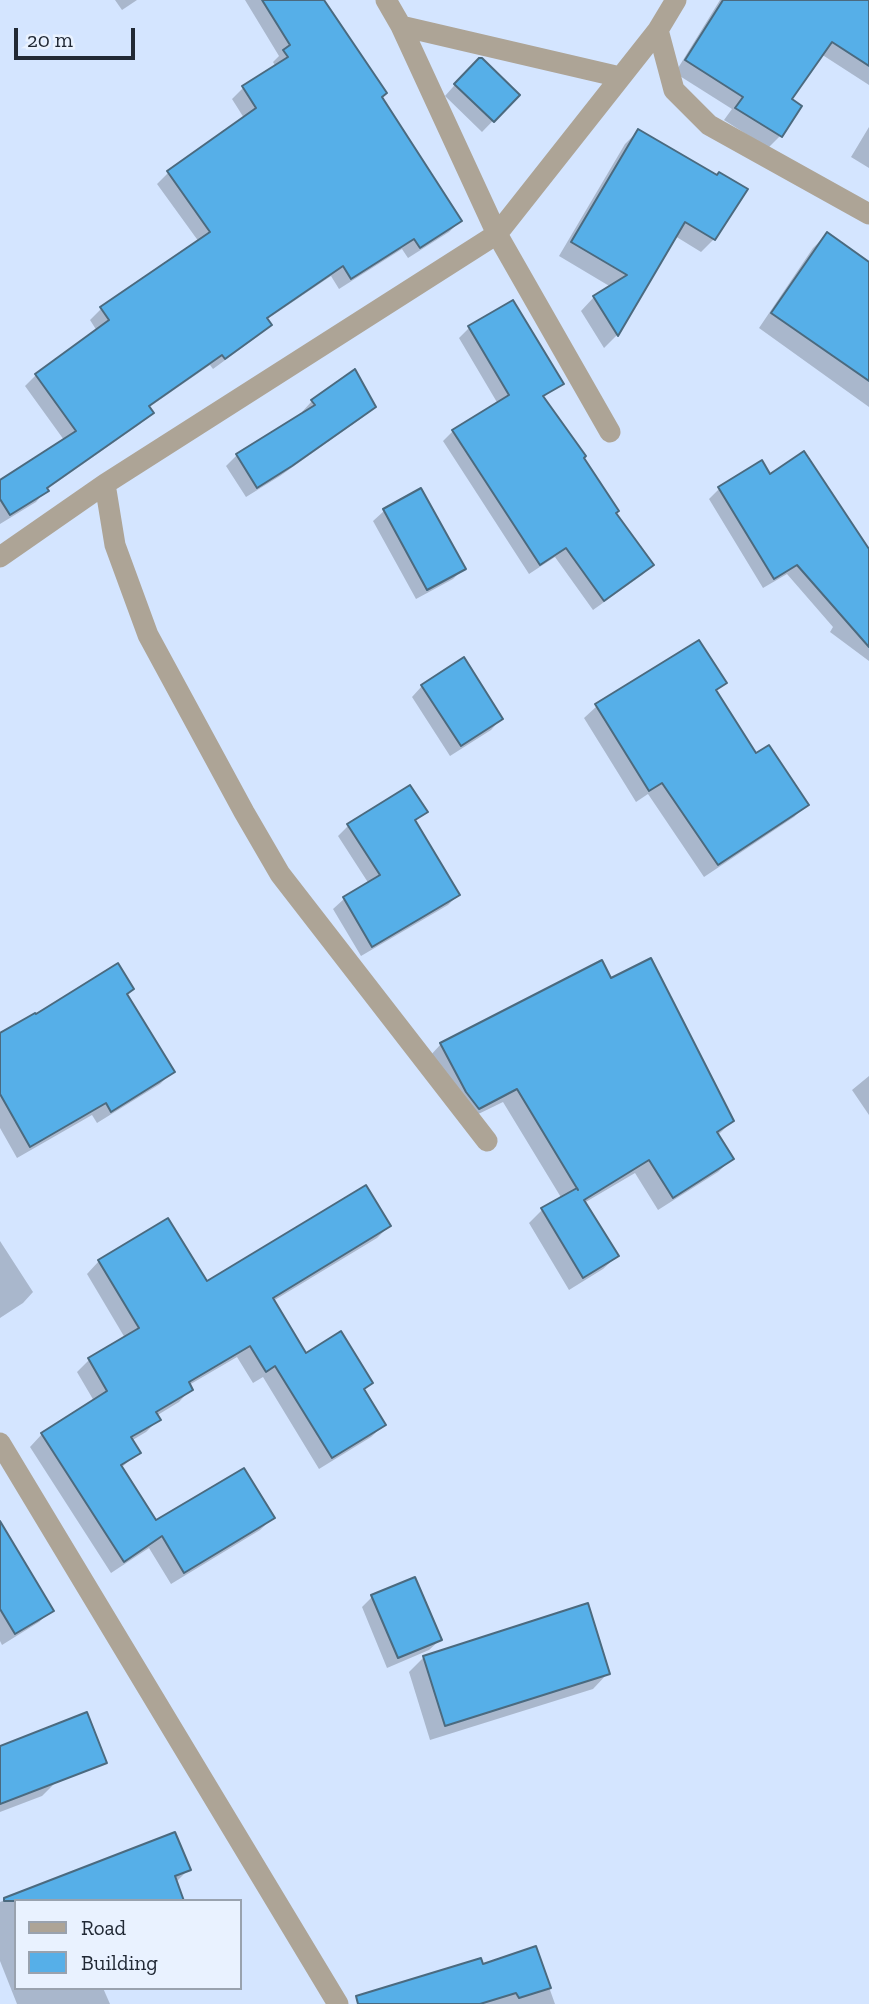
<!DOCTYPE html>
<style>
body{margin:0}
#map{position:relative;width:869px;height:2004px;overflow:hidden;background:#d4e5ff;font-family:"Zilla Slab",serif}
canvas{display:block}
.legend{position:absolute;left:14px;top:1899px;width:228px;height:91px;box-sizing:border-box;background:#e9f2ff;border:2px solid #99a2ae;margin:0;padding:9px 12px;list-style:none;font-size:21px;color:#212935}
.legend li{display:flex;align-items:center;gap:14px;height:35px}
.legend b{width:35px;border:2px solid #99a2ae}
.scale{position:absolute;left:14px;top:28px;width:121px;height:32px;box-sizing:border-box;border:4px solid #212935;border-top:0;padding-left:9px;font-size:21px;line-height:24px;white-space:nowrap;color:#212935;-webkit-text-stroke:5px #e9f2ff;paint-order:stroke}
</style>
<div id="map">
<canvas width="869" height="2004"></canvas>
<ul class="legend">
<li><b style="height:9px;background:#ada496"></b>Road</li>
<li><b style="height:19px;background:#56afe8"></b>Building</li>
</ul>
<div class="scale">20 m</div>
</div>
<script>
const ctx = document.querySelector('canvas').getContext('2d');
ctx.lineJoin = 'round';
function fill(path, color) { ctx.fillStyle = color; ctx.fill(path, 'evenodd'); }
const toPath = rows => new Path2D(rows.map(r => 'M' + r).join(''));
function trace(path, color, width, dash) { ctx.strokeStyle = color; ctx.lineWidth = width; ctx.lineCap = dash ? 'butt' : 'round'; ctx.setLineDash(dash || []); ctx.stroke(path); }
fill(toPath([
 [115,0,137,0,122,10],
 [245,0,324,0,380,97,460,221,449,232,408,258,402,249,339,289,331,276,266,320,269,325,258,336,213,369,210,365,148,408,151,413,140,424,46,490,36,502,0,524,0,482,64,440,25,386,36,375,97,331,90,320,101,309,199,242,157,184,168,173,244,118,232,99,243,88,276,67,273,62,279,56],
 [720,0,869,0,869,85,821,54,790,99,800,106,780,136,768,148,724,120,732,109,675,73],
 [468,70,518,95,482,132,445,96],
 [869,127,869,168,851,157],
 [638,131,714,239,701,252,675,236,617,335,604,348,581,311,594,297,611,287,559,256,625,144],
 [827,234,869,264,869,407,759,328,813,248],
 [469,328,561,383,543,398,582,458,614,513,652,565,642,575,593,610,555,557,529,574,443,441,453,431,498,404,459,338],
 [312,401,374,407,363,417,280,476,246,497,226,466,237,455,303,414,302,412],
 [761,463,769,476,869,579,869,661,830,632,833,627,787,574,763,588,709,499,719,489],
 [421,491,464,568,453,579,416,599,373,521,384,511],
 [724,683,715,692,756,755,807,804,794,817,704,877,648,794,636,802,584,718,597,706],
 [422,686,501,719,491,730,450,756,412,697],
 [425,811,415,822,458,895,448,905,361,956,333,909,344,899,369,884,338,836,348,826],
 [611,981,732,1121,717,1136,732,1159,718,1172,658,1210,635,1173,584,1203,617,1256,603,1269,569,1290,529,1223,542,1210,562,1199,503,1102,464,1121,428,1058,441,1044],
 [125,995,173,1071,160,1084,97,1123,92,1115,17,1158,0,1128,0,1035,35,1015],
 [869,1076,869,1115,852,1090],
 [389,1226,377,1238,273,1301,305,1355,370,1383,363,1391,384,1425,371,1437,319,1469,263,1377,253,1383,237,1357,189,1385,191,1389,179,1402,156,1416,158,1420,146,1432,131,1441,139,1452,121,1468,156,1523,273,1518,260,1530,171,1584,149,1548,111,1573,30,1447,42,1434,94,1401,77,1372,89,1360,125,1338,87,1274,99,1261,206,1284],
 [0,1241,33,1292,23,1303,0,1318],
 [0,1526,52,1610,39,1622,2,1645,0,1641],
 [372,1597,440,1640,429,1650,387,1668,362,1607],
 [424,1657,608,1673,593,1689,430,1740,409,1672],
 [0,1748,57,1781,42,1796,0,1812],
 [174,1834,189,1869,175,1883,16,1901,16,1988,103,1988,110,2004,17,2004,0,1961,0,1902],
 [535,1948,555,2004,377,2004,482,1966]
]), '#0003');
const building = toPath([
 [262,0,324,0,387,93,382,97,462,221,420,248,414,239,351,279,343,266,267,318,272,325,225,359,222,355,149,406,154,413,47,488,49,491,10,515,0,499,0,480,76,431,35,374,109,320,100,307,210,232,167,171,256,108,242,86,288,57,283,50,290,45,262,0],
 [723,0,869,0,869,66,832,42,792,99,802,106,782,137,735,108,743,97,685,60,723,0],
 [479,58,482,58,520,95,494,122,454,84,479,58],
 [638,129,717,175,719,172,748,189,715,240,685,222,618,336,593,296,627,275,571,242,638,129],
 [827,232,869,262,869,381,771,313,827,232],
 [513,300,564,384,543,396,586,456,584,458,619,511,616,513,654,565,604,601,566,548,540,565,452,430,509,395,468,326,513,300],
 [355,369,376,407,292,466,257,488,236,454,315,405,311,400,355,369],
 [804,451,869,549,869,647,797,565,774,579,718,487,762,460,770,474,804,451],
 [421,488,466,569,427,590,383,509,421,488],
 [699,640,727,683,716,690,756,753,769,745,809,805,718,865,662,783,649,791,595,704,699,640],
 [464,657,503,719,461,746,421,685,464,657],
 [410,785,428,812,415,820,460,895,372,947,343,897,380,875,347,824,410,785],
 [651,958,734,1121,717,1132,734,1159,673,1198,649,1160,584,1200,619,1256,583,1278,541,1208,577,1188,578,1190,517,1089,479,1109,466,1092,440,1043,602,960,611,978,651,958],
 [118,963,134,989,127,994,175,1072,111,1112,106,1103,30,1147,0,1094,0,1033,35,1013,36,1014,118,963],
 [366,1185,391,1226,273,1298,306,1353,341,1331,373,1383,364,1389,386,1425,332,1458,275,1366,266,1372,250,1346,189,1382,193,1390,156,1412,161,1420,131,1437,141,1453,121,1465,156,1520,244,1468,275,1518,184,1573,162,1536,124,1562,41,1433,107,1391,88,1358,139,1328,98,1260,168,1218,207,1281,366,1185],
 [0,1521,54,1611,15,1634,0,1609,0,1521],
 [415,1577,442,1640,398,1658,371,1595,415,1577],
 [588,1603,610,1674,445,1726,423,1656,588,1603],
 [87,1712,107,1763,0,1804,0,1746,87,1712],
 [175,1832,191,1870,175,1876,184,1901,4,1901,4,1898,175,1832],
 [536,1946,551,1988,519,1998,516,1993,480,2004,358,2004,356,1996,481,1958,483,1964,536,1946]
]);
fill(building, '#56afe8');
trace(building, '#4b6a7f', 2);
trace(toPath([
 [386,0,401,26,497,234,610,432],
 [401,26,620,77],
 [658,30,674,90,709,125,869,214],
 [105,484,115,545,148,635,244,812,280,874,487,1141],
 [0,557,105,484,497,234,658,30,676,0],
 [0,1443,338,2004]
]), '#ada496', 21);
</script>
